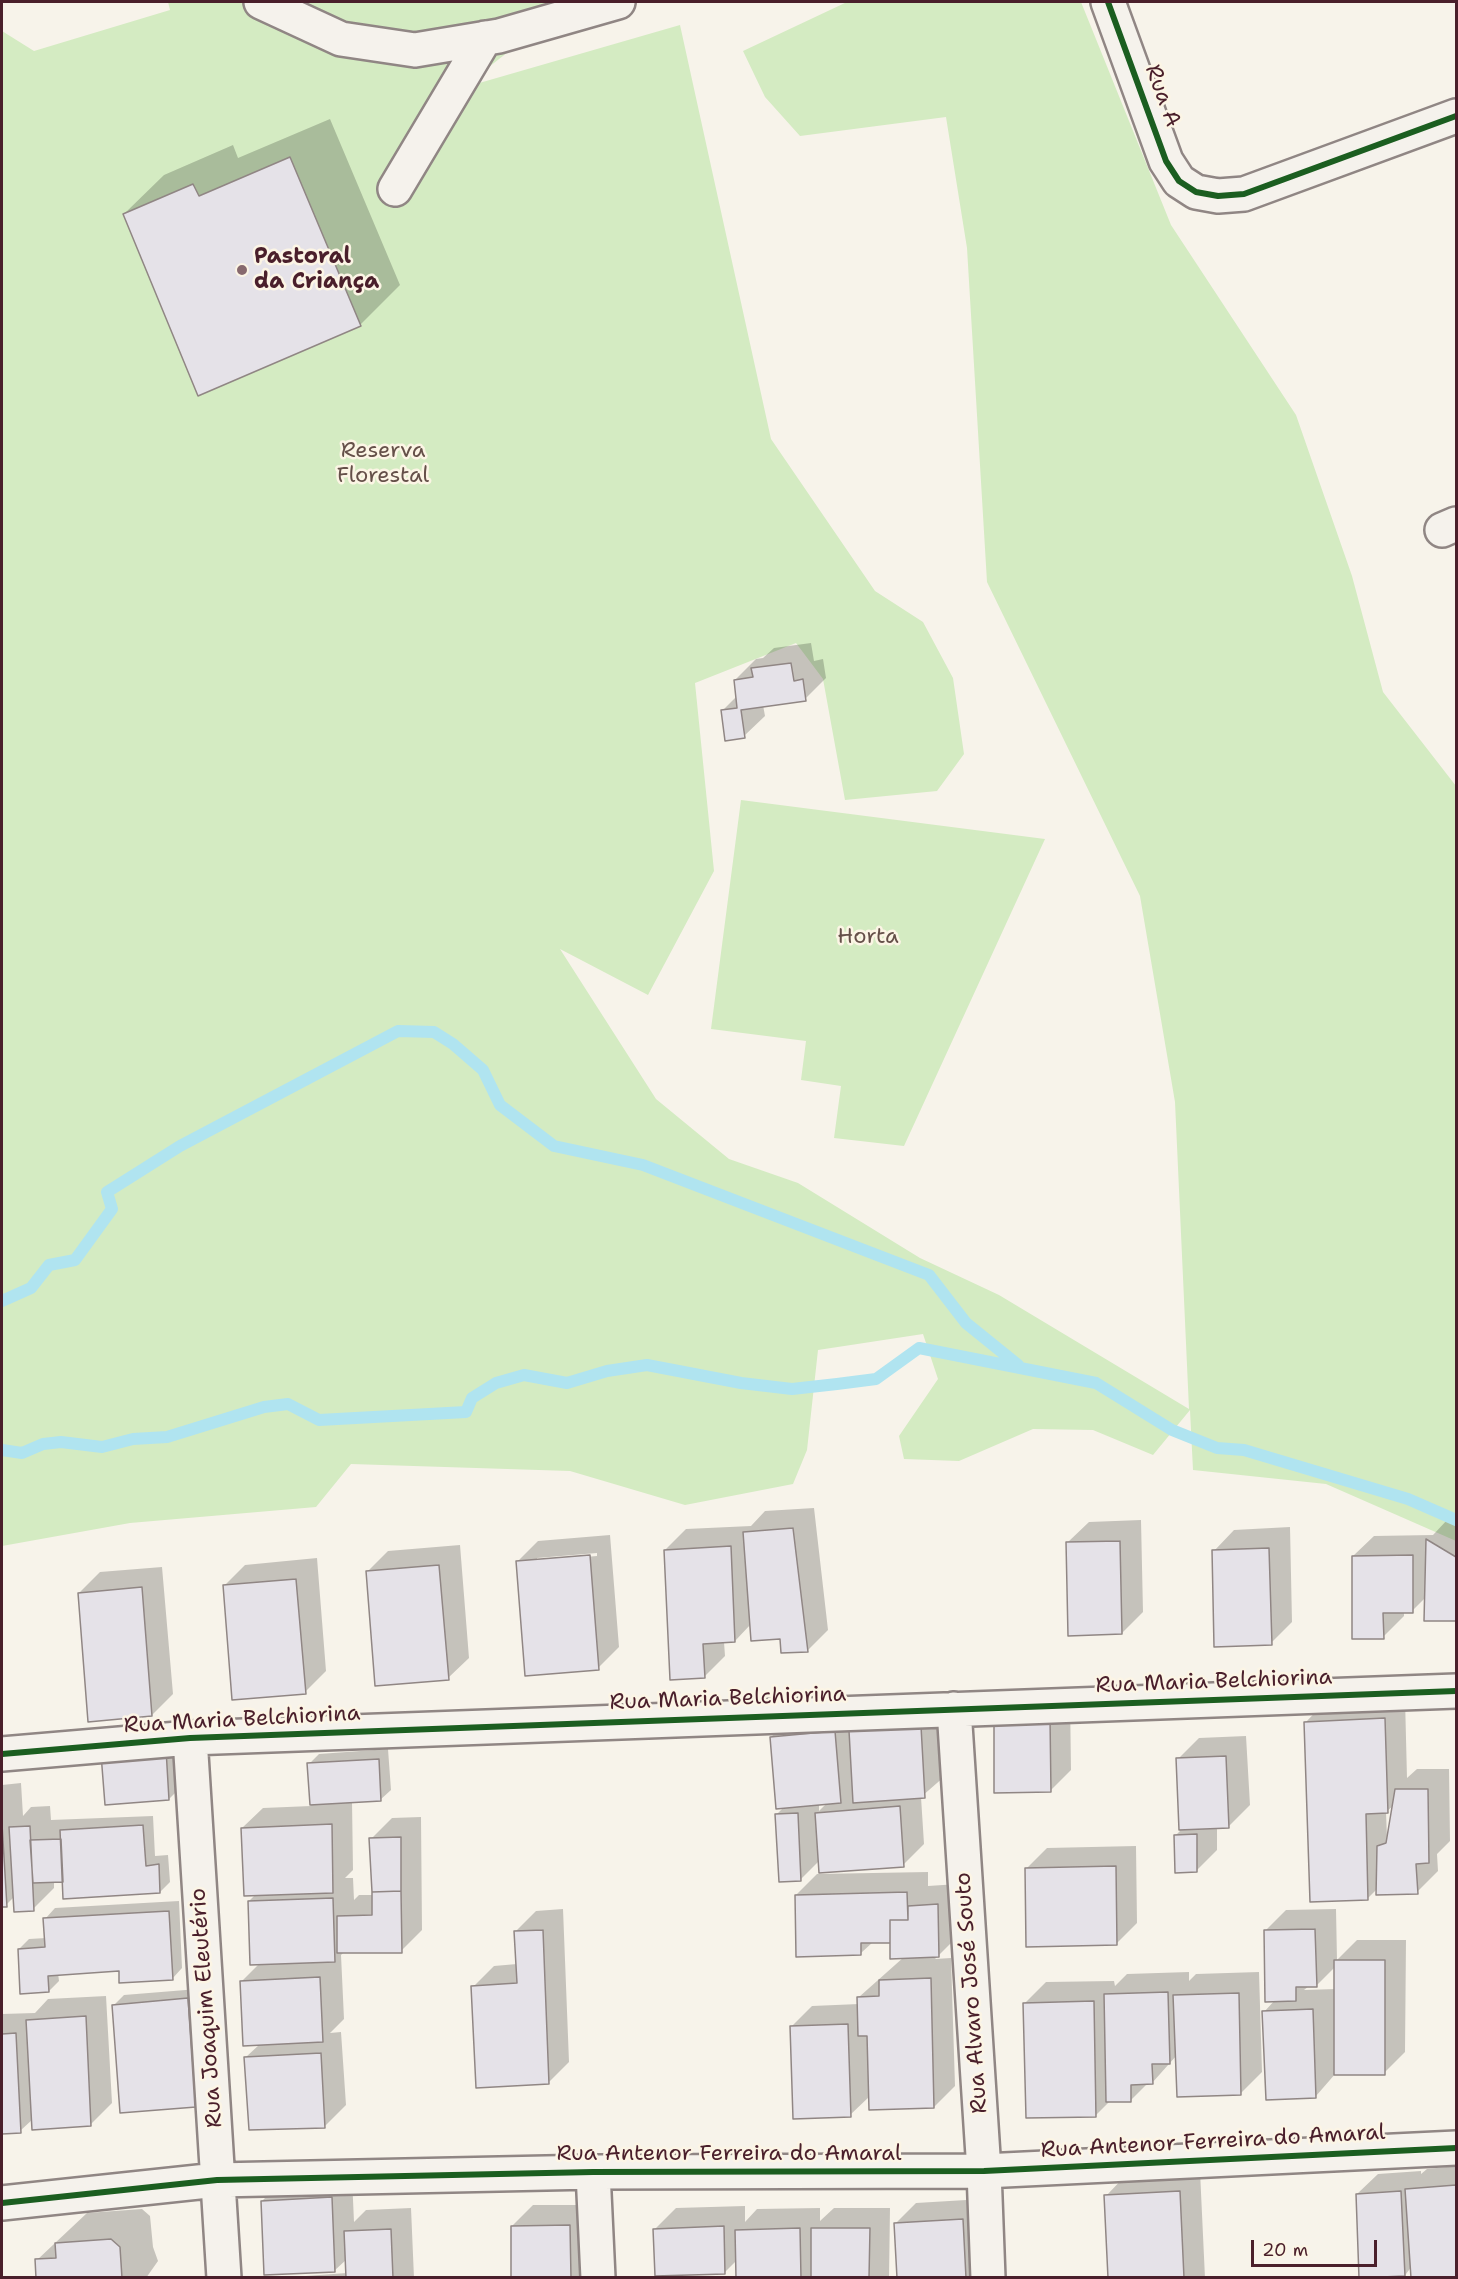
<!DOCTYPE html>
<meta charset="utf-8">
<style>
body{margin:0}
#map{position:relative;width:1458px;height:2279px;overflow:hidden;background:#f7f3ea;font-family:"Shantell Sans",sans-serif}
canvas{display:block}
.frame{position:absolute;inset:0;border:3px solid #4a1f2b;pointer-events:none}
.scale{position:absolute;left:1251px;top:2240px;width:126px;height:27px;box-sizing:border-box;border:3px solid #4a1f2b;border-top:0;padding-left:8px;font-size:18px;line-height:21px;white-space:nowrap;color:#4a1f2b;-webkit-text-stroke:4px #fcf5e5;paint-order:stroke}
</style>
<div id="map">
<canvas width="1458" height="2279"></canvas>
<div class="frame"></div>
<div class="scale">20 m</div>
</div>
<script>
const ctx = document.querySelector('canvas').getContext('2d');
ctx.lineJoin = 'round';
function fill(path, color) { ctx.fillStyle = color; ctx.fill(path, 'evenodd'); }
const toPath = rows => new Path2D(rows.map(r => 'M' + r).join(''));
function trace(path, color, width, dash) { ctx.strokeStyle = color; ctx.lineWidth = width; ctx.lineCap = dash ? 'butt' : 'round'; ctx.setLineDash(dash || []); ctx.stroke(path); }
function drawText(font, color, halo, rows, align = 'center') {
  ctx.font = font + ' "Shantell Sans",sans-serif'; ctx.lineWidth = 5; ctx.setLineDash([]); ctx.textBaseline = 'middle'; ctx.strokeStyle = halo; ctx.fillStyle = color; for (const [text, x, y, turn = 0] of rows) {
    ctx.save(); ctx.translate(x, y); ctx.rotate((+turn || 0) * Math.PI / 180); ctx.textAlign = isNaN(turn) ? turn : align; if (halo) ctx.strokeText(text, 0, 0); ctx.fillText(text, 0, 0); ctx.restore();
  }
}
fill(toPath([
 [168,2,572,2,462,88,680,25,771,439,875,591,923,622,953,678,964,754,937,791,845,800,823,679,796,643,695,683,714,871,648,995,560,949,656,1099,729,1159,798,1183,920,1258,999,1295,1189,1409,1175,1102,1140,896,987,582,967,248,946,117,800,136,765,97,743,51,847,2,1081,2,1171,225,1296,415,1352,576,1383,692,1456,786,1456,1541,1326,1484,1193,1470,1190,1410,1153,1455,1093,1430,1033,1429,959,1461,904,1459,899,1436,938,1379,923,1334,818,1350,807,1450,793,1484,685,1505,570,1471,351,1464,316,1507,130,1523,2,1546,2,31,34,51,170,10],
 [741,800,1045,839,904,1146,834,1138,841,1086,801,1080,806,1041,711,1029]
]), '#d4ebc2');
fill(toPath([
 [330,119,400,285,360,325,124,214,164,175,233,145,238,158],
 [811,643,814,661,823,659,826,678,805,699,763,705,765,716,744,736,722,711,737,696,735,680,756,659,763,658,774,648],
 [814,1508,828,1630,807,1651,751,1624,735,1641,724,1642,725,1656,704,1677,665,1550,686,1529,751,1526,765,1511],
 [1448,1519,1456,1524,1456,1620,1426,1619,1426,1597,1412,1611,1404,1611,1404,1616,1383,1637,1353,1556,1374,1536,1433,1535],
 [1141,1520,1143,1612,1122,1633,1068,1542,1089,1522],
 [1290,1527,1292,1622,1271,1643,1214,1551,1234,1530],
 [610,1535,619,1647,598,1668,517,1562,538,1541],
 [597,1553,597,1556,537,1561,537,1558],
 [460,1545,469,1658,448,1678,367,1572,388,1551],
 [317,1558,326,1671,305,1692,224,1586,245,1565],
 [162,1567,173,1694,152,1715,79,1593,100,1572],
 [1070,1698,1071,1770,1050,1791,995,1719],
 [1405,1698,1407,1778,1417,1769,1449,1769,1450,1841,1437,1854,1438,1871,1417,1892,1378,1888,1367,1899,1306,1722,1326,1701],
 [1394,1805,1387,1838,1386,1812],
 [941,1706,945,1776,921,1797,924,1844,903,1865,820,1860,800,1880,776,1815,784,1807,771,1737,792,1717],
 [827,1803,819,1811,819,1804],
 [1246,1736,1250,1805,1229,1826,1217,1827,1217,1850,1196,1871,1176,1835,1180,1831,1178,1759,1199,1738],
 [176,1740,179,1789,169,1799,107,1804],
 [388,1749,391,1790,380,1800,352,1801,353,1870,345,1878,353,1878,354,1900,359,1895,373,1895,371,1839,392,1818,421,1817,422,1930,401,1951,344,1952,341,1955,344,2019,330,2033,341,2032,346,2105,325,2126,246,2057,260,2044,242,1981,259,1964,249,1901,256,1894,242,1828,263,1808,311,1806,309,1764,319,1754],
 [21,1783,23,1816,31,1807,50,1806,51,1820,153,1816,155,1856,168,1855,170,1882,160,1892,64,1878,54,1881,54,1888,33,1909,14,1897,6,1905,2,1906,2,1785],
 [1136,1846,1137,1923,1116,1944,1026,1869,1047,1848],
 [928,1872,928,1886,958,1884,959,1935,935,1959,951,1958,955,2086,934,2107,870,2096,850,2115,791,2027,812,2006,859,2004,859,1997,904,1957,892,1941,873,1942,861,1953,796,1895,817,1874],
 [179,1901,182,1968,172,1979,120,1970,58,1973,59,1981,49,1991,19,1949,29,1939,46,1938,45,1919,55,1908],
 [563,1909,569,2062,548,2083,473,1987,494,1966,517,1964,515,1932,536,1911],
 [1336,1909,1337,1960,1357,1940,1406,1940,1405,2052,1384,2073,1336,2073,1316,2096,1264,2012,1275,2000,1265,1931,1286,1910],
 [1336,1966,1336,1989,1304,1990,1309,1986,1316,1986],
 [1189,1972,1189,1981,1196,1974,1259,1972,1262,2072,1241,2093,1177,2055,1152,2083,1148,2083,1131,2100,1110,2101,1095,2116,1025,2003,1046,1982,1114,1981,1115,1986,1127,1974],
 [198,1989,206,2095,195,2105,114,2005,124,1995],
 [106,1996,112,2103,91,2124,33,2119,20,2131,2,2132,2,2014,35,2013,48,1999],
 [1456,2166,1456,2278,1412,2278,1412,2266,1403,2278,1361,2278,1357,2194,1378,2174,1421,2171,1421,2174,1427,2169],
 [1200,2171,1205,2278,1109,2278,1106,2196,1126,2175],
 [352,2177,354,2222,366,2210,411,2208,414,2278,278,2278,347,2273,347,2259,334,2271,262,2201,283,2180],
 [983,2199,988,2278,898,2278,895,2224,916,2203],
 [533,2205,591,2205,591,2278,513,2278,512,2226],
 [745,2206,745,2222,757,2209,820,2208,820,2221,834,2208,890,2208,889,2278,737,2278,737,2260,725,2272,655,2229,676,2208],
 [142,2209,150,2216,153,2247,158,2261,146,2278,38,2278,37,2260,87,2213]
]), '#0003');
trace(toPath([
 [2,1301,31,1288,49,1265,75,1260,112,1209,107,1192,180,1146,398,1031,434,1032,453,1044,483,1070,500,1105,554,1146,643,1165,929,1275,966,1323,1018,1365],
 [2,1450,22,1453,43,1444,61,1442,102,1447,133,1439,167,1437,264,1407,288,1404,319,1420,466,1412,472,1398,496,1383,524,1375,567,1383,607,1371,647,1365,741,1383,792,1389,837,1384,876,1379,919,1348,1096,1383,1172,1430,1217,1448,1244,1450,1408,1499,1456,1520]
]), '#b0e4f0', 12);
const building = toPath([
 [290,157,361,326,198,396,123,214,193,184,199,196,290,157],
 [791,663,794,681,803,679,806,701,741,710,745,738,725,741,721,710,737,708,734,680,753,677,751,668,791,663],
 [793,1528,808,1652,781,1653,780,1639,751,1641,743,1532,793,1528],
 [1426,1539,1456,1557,1456,1621,1424,1621,1426,1539],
 [1120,1541,1122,1634,1068,1636,1066,1542,1120,1541],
 [731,1546,735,1642,703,1644,705,1678,670,1680,664,1550,731,1546],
 [1269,1548,1272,1645,1214,1647,1212,1550,1269,1548],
 [590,1555,599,1670,525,1676,516,1561,590,1555],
 [1413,1555,1413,1613,1383,1613,1384,1639,1352,1639,1352,1556,1413,1555],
 [439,1565,449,1680,375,1686,366,1571,439,1565],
 [296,1579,306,1694,232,1700,223,1585,296,1579],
 [142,1587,152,1716,88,1722,78,1593,142,1587],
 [994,1718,1050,1718,1051,1792,994,1793,994,1718],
 [1385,1718,1388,1813,1366,1814,1368,1900,1310,1902,1304,1722,1385,1718],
 [921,1726,925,1798,853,1803,849,1731,921,1726],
 [835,1731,841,1803,776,1809,770,1737,835,1731],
 [166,1749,169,1800,105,1805,101,1754,166,1749],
 [1226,1756,1229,1828,1179,1830,1176,1758,1226,1756],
 [379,1759,381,1801,310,1805,307,1763,379,1759],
 [1395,1789,1428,1789,1429,1863,1416,1864,1418,1894,1376,1895,1377,1846,1386,1843,1395,1789],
 [900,1806,904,1867,819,1873,815,1813,900,1806],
 [798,1813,801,1881,779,1882,775,1814,798,1813],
 [2,1824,7,1907,2,1907,2,1824],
 [332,1824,333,1893,244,1896,241,1828,332,1824],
 [143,1825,146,1866,159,1864,160,1893,63,1899,60,1830,143,1825],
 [30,1826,34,1911,14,1912,9,1827,30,1826],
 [1197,1834,1197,1872,1175,1873,1174,1835,1197,1834],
 [401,1837,401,1891,372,1892,369,1838,401,1837],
 [61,1839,63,1882,33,1883,30,1840,61,1839],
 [1116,1866,1117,1945,1026,1947,1025,1868,1116,1866],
 [401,1891,402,1953,337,1953,337,1916,372,1915,372,1892,401,1891],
 [907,1892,908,1920,890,1920,890,1943,861,1943,861,1955,796,1957,795,1895,907,1892],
 [333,1898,335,1962,250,1965,248,1901,333,1898],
 [938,1904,939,1957,890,1959,890,1920,908,1920,908,1906,938,1904],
 [169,1911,173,1980,119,1983,119,1971,48,1976,49,1992,20,1994,18,1949,45,1947,43,1918,169,1911],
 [1315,1929,1317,1987,1296,1987,1296,2001,1265,2002,1264,1930,1315,1929],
 [543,1930,549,2084,476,2088,471,1986,517,1983,514,1931,543,1930],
 [1334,1960,1385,1960,1385,2075,1334,2075,1334,1960],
 [320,1977,323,2042,243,2046,240,1981,320,1977],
 [931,1978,934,2108,869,2110,867,2036,858,2036,857,1997,879,1996,879,1980,931,1978],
 [1168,1992,1170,2064,1152,2064,1153,2084,1131,2085,1131,2102,1106,2102,1104,1994,1168,1992],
 [1239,1993,1241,2095,1177,2097,1173,1995,1239,1993],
 [188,1998,196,2107,120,2113,112,2005,188,1998],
 [1094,2001,1096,2117,1026,2118,1023,2003,1094,2001],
 [1313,2009,1316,2098,1266,2100,1262,2011,1313,2009],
 [86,2016,91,2126,32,2130,26,2020,86,2016],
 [848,2024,851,2117,793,2119,790,2026,848,2024],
 [16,2033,21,2133,2,2134,2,2034,16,2033],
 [321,2053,325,2128,249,2130,244,2057,321,2053],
 [1456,2185,1456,2278,1411,2278,1405,2189,1456,2185],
 [1180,2191,1184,2278,1108,2278,1104,2195,1180,2191],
 [1401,2191,1405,2276,1359,2278,1356,2194,1401,2191],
 [332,2197,335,2272,264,2275,261,2201,332,2197],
 [963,2219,966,2278,897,2278,894,2223,963,2219],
 [570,2225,571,2278,511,2278,511,2226,570,2225],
 [724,2226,725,2274,655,2276,653,2229,724,2226],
 [800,2228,801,2278,736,2278,735,2230,800,2228],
 [811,2228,870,2228,869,2278,811,2278,811,2228],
 [391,2229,393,2278,346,2278,344,2231,391,2229],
 [111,2239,120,2247,122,2278,36,2278,35,2259,56,2258,55,2243,111,2239]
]);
fill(building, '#e5e2e8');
trace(building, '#908684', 1.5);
const minor = toPath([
 [261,2,341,39,415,50,499,36,618,2],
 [1108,2,1166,161,1179,181,1196,192,1218,196,1244,194,1456,116],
 [395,189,485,38],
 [1442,530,1456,524],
 [954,1709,984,2171,988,2278],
 [190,1738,224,2278],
 [2,1754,190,1738,1456,1691],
 [593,2172,598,2278],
 [2,2203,217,2180,593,2172,984,2171,1456,2148]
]);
trace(minor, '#908684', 38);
trace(minor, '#f5f2ec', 33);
trace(toPath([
 [1108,2,1166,161,1179,181,1196,192,1218,196,1244,194,1456,116],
 [2,1754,190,1738,1456,1691],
 [2,2203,217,2180,593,2172,984,2171,1456,2148]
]), '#1b5e20', 6);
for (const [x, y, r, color] of [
 [242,270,6,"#87696e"]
]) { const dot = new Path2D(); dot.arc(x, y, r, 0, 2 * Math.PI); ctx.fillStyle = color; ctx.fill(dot); trace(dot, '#fcf5e5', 2); }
drawText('22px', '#4a1f2b', '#fcf5e5', [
 ["Rua A",1162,96,70],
 ["Rua Maria Belchiorina",1214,1682,-2],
 ["Rua Maria Belchiorina",728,1699,-2],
 ["Rua Maria Belchiorina",242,1720,-3],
 ["Rua Alvaro José Souto",972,1993,-94],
 ["Rua Joaquim Eleutério",207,2008,-94],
 ["Rua Antenor Ferreira do Amaral",1213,2142,-3],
 ["Rua Antenor Ferreira do Amaral",729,2154]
]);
drawText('bold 22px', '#4a1f2b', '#fcf5e5', [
 ["Pastoral",254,257],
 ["da Criança",254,282]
], 'left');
drawText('22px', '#655049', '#fcf5e5', [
 ["Reserva",383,451],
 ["Florestal",383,476],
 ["Horta",868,937]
]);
</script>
